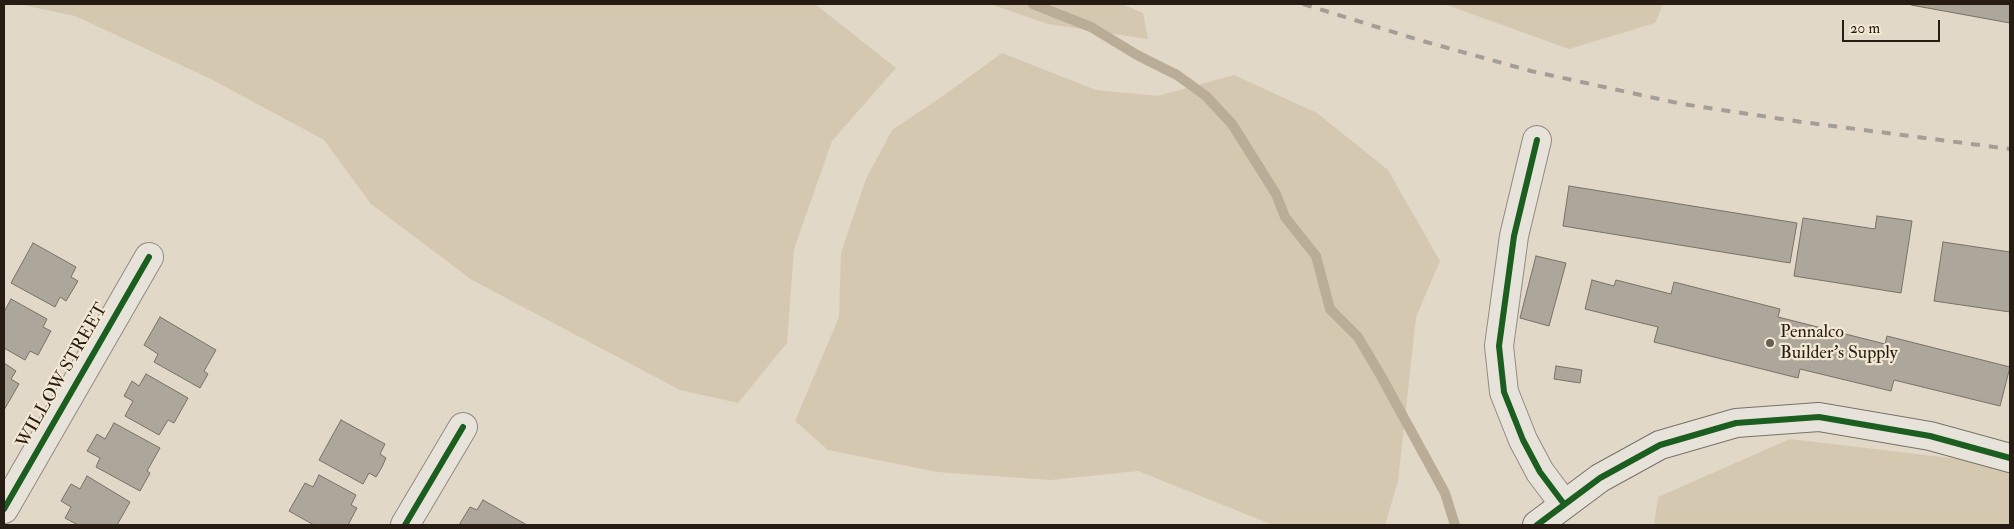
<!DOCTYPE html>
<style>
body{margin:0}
#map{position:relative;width:2014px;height:529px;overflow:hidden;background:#e2d8c7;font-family:"IM FELL Double Pica",serif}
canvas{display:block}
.frame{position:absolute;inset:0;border:5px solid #261c13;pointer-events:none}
.scale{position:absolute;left:1842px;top:20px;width:98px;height:22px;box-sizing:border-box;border:2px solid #261c13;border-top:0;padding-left:6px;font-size:15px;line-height:18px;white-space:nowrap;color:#261c13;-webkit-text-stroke:4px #f3e8d3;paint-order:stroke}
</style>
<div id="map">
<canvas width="2014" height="529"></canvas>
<div class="frame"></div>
<div class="scale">20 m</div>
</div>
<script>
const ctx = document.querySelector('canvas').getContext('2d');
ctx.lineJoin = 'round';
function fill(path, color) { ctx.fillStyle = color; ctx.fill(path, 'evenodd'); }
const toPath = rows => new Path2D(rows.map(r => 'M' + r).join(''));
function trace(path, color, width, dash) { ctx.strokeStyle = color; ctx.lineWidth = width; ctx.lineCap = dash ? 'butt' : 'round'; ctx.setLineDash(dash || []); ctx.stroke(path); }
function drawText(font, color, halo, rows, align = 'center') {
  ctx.font = font + ' "IM FELL Double Pica",serif'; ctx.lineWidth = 4.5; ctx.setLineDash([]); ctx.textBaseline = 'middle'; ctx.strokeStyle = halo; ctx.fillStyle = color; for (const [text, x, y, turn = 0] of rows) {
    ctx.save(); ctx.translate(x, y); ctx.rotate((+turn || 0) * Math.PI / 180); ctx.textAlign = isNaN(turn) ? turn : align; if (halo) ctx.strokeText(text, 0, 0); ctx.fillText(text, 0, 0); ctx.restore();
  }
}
fill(toPath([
 [18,4,815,4,896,68,832,141,794,249,787,343,738,403,680,390,472,280,371,204,324,140,211,79,75,16],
 [990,4,1122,4,1143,13,1148,39,1048,24],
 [1444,4,1663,4,1655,23,1569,49],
 [1002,53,1096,90,1158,96,1234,75,1317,113,1388,170,1440,261,1416,317,1398,481,1385,525,1273,525,1138,471,1051,480,937,472,828,450,795,421,839,317,841,253,866,179,892,130,943,96],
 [1790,439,2010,465,2010,525,1654,525,1658,497]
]), '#d5c8b1');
trace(toPath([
 [1033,4,1091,27,1137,55,1177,75,1206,96,1232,124,1276,194,1285,217,1316,256,1330,309,1358,337,1381,376,1445,493,1455,525]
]), '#baad97', 10);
const building = toPath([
 [1911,4,2010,4,2010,23,1911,5,1911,4],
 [1569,186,1797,223,1790,263,1563,226,1569,186],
 [1877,216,1912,221,1901,293,1794,276,1803,218,1875,229,1877,216],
 [1943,242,2010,252,2010,312,1934,301,1943,242],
 [33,243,76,267,71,277,78,281,66,301,60,297,55,307,11,283,33,243],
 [1536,256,1566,263,1549,326,1520,318,1536,256],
 [1592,280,1614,286,1616,280,1671,294,1674,282,1780,309,1778,317,1885,344,1887,336,2010,367,2000,406,1894,380,1891,391,1800,369,1798,378,1654,342,1658,327,1585,309,1592,280],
 [11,299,47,319,43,327,51,331,38,355,30,351,25,360,4,348,4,312,11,299],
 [160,317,216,350,204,371,208,374,200,388,154,362,158,354,144,345,160,317],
 [4,363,16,371,11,379,19,384,4,410,4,363],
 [1556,366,1582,370,1580,383,1554,379,1556,366],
 [146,374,188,398,174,423,168,420,159,435,125,416,133,401,124,396,132,381,139,386,146,374],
 [341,420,385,444,380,454,386,458,382,467,376,477,369,473,363,484,319,460,341,420],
 [114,423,160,448,147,471,150,473,140,491,96,467,100,458,87,451,97,434,105,439,114,423],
 [319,475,356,495,351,505,357,508,348,525,314,525,289,511,305,483,313,487,319,475],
 [87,476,130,502,117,525,78,525,65,518,71,507,61,501,71,484,80,489,87,476],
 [483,500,527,525,459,525,470,507,477,510,483,500]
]);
fill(building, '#ada69a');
trace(building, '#777167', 1);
const street = toPath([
 [1537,140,1514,236,1499,346,1504,392,1523,440,1540,472,1564,504],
 [4,509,149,257],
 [405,525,463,427]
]);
const secondary = toPath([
 [1537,525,1600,478,1660,445,1736,423,1819,417,1930,436,2010,458]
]);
trace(street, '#918a80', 30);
trace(secondary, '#777167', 30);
trace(street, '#e8e3da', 28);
trace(secondary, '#e8e3da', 28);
trace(toPath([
 [1303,4,1419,40,1531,71,1682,104,1802,122,2010,149]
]), '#a39e97', 4, [9, 9]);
trace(toPath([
 [1537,140,1514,236,1499,346,1504,392,1523,440,1540,472,1564,504],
 [4,509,149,257],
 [405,525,463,427],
 [1537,525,1600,478,1660,445,1736,423,1819,417,1930,436,2010,458]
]), '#1b5e20', 6);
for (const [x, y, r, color] of [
 [1770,343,5,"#685e52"]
]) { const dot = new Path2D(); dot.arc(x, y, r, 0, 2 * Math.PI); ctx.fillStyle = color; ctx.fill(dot); trace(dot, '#f3e8d3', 2); }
drawText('18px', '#261c13', '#f3e8d3', [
 ["Pennalco",1780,333],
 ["Builder's Supply",1780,354]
], 'left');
drawText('18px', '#261c13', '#f3e8d3', [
 ["WILLOW STREET",63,376,-60]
]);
</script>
